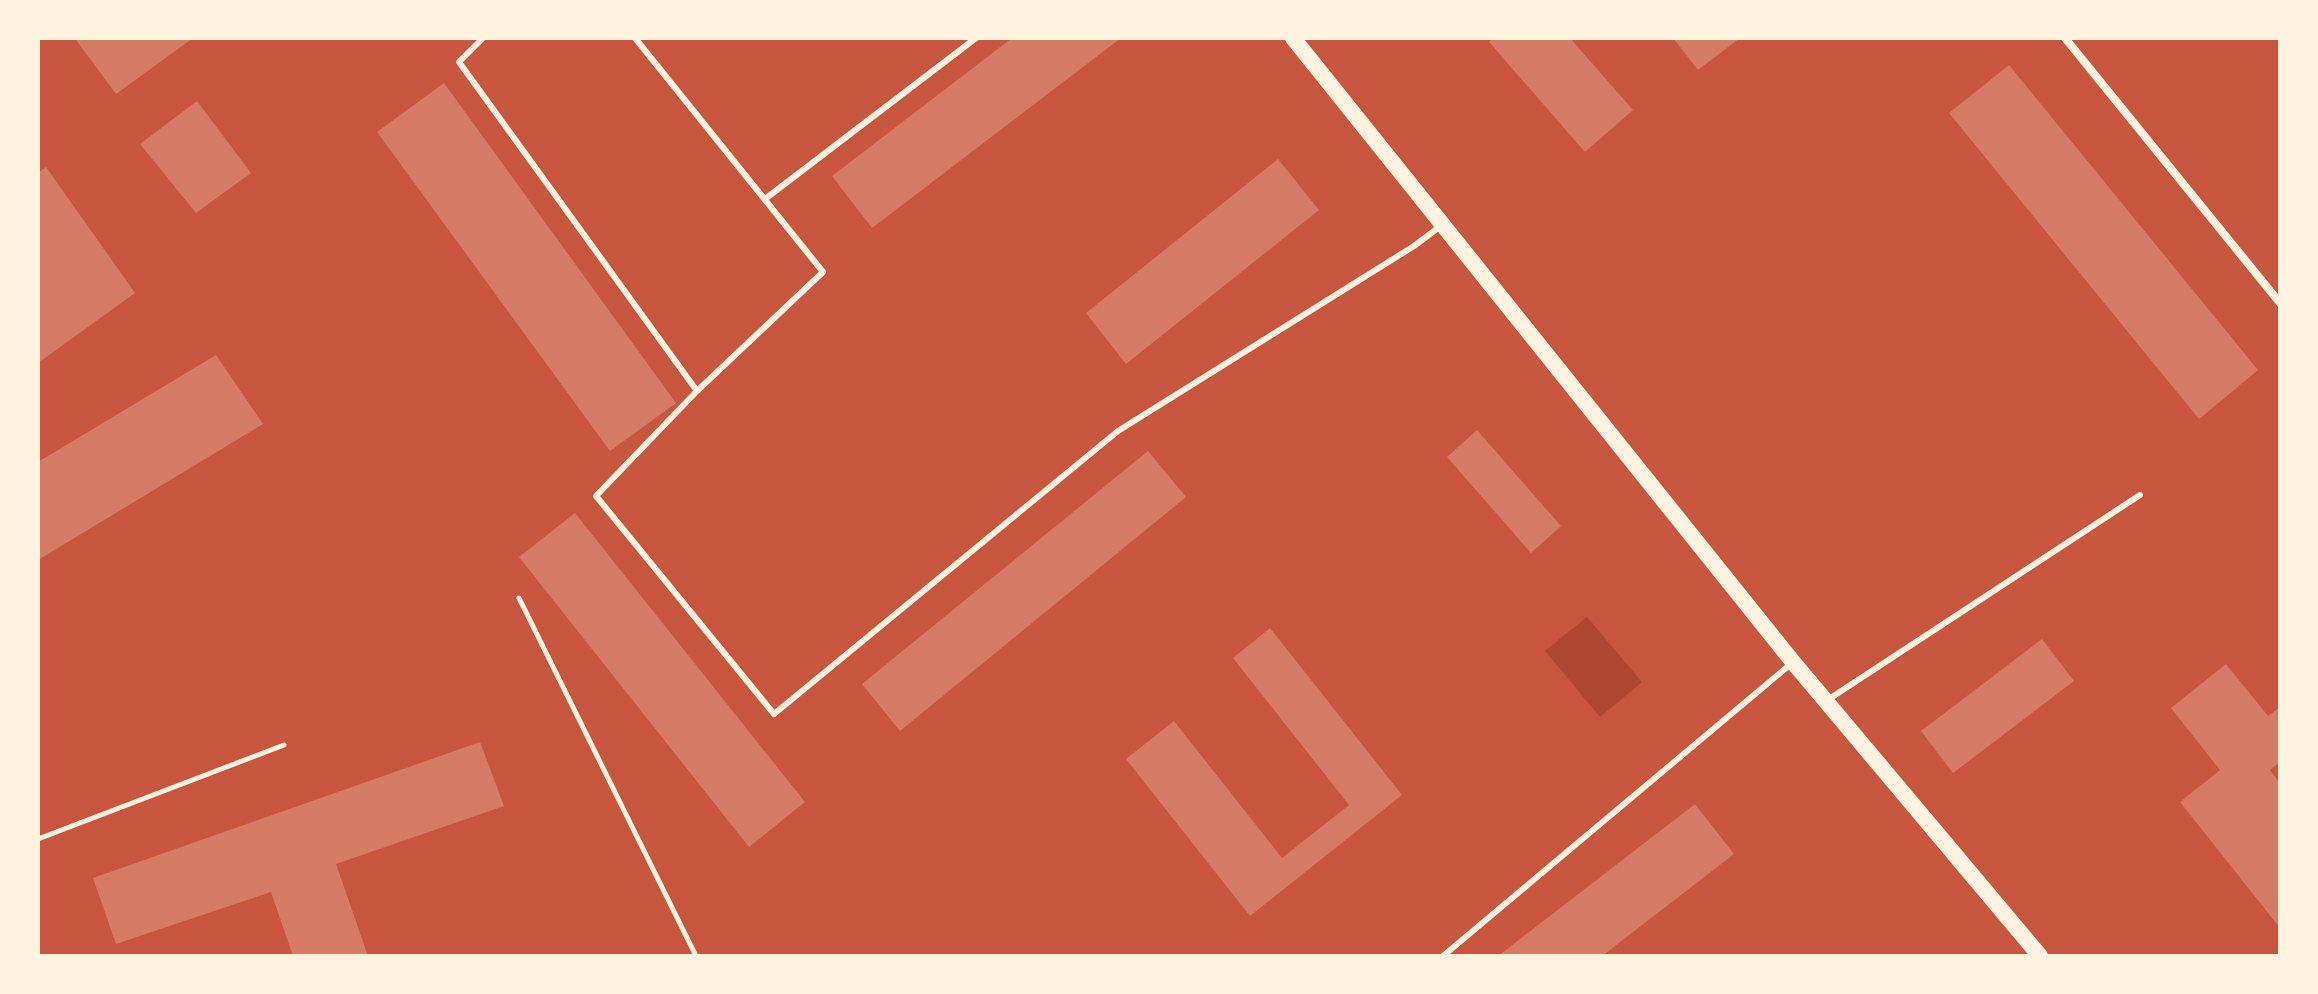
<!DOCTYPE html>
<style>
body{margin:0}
#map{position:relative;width:2318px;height:994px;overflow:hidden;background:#c8553d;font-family:"Fira Sans Condensed",sans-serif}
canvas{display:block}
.frame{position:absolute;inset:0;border:40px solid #fff3e0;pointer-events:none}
</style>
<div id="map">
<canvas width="2318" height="994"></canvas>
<div class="frame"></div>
</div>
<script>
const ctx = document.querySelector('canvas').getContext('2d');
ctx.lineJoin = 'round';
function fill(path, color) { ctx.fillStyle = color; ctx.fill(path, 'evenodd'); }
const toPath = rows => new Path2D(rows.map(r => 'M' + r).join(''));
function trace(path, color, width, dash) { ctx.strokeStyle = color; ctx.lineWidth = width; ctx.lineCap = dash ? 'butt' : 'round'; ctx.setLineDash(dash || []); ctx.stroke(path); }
fill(toPath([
 [1587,617,1642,682,1600,717,1545,651]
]), '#ae4732');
fill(toPath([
 [80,38,193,38,116,94,76,40],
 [1012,38,1121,38,872,228,832,176],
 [1493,38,1570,38,1633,110,1585,152,1489,42],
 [1673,38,1740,38,1698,70],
 [2009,65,2258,370,2199,419,1949,113],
 [444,83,676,403,610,451,377,132],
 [197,101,251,173,196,213,140,144],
 [1278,159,1319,210,1126,364,1086,313],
 [46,167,135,293,38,363,38,173],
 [216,355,263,424,38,560,38,462],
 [1477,430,1561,526,1531,553,1447,457],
 [1148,451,1186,497,900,731,862,684],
 [575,513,805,802,749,847,519,557],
 [1270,628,1402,795,1250,916,1126,759,1174,721,1282,858,1349,805,1233,658],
 [2042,639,2074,681,1953,773,1921,731],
 [2226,664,2268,716,2280,707,2280,762,2270,770,2280,783,2280,928,2180,802,2220,770,2171,708],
 [480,742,504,806,336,864,368,956,293,956,271,892,116,944,93,878],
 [1695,804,1734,854,1602,956,1498,956]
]), '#d67c66');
trace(toPath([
 [519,598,696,956],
 [38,839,284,745]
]), '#fff3e0', 5);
trace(toPath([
 [483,38,459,62,697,391,596,496,774,714,1118,431,1414,246,1442,225],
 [635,38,823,272,697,391],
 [765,199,976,38],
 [1826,701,2140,495],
 [1443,956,1792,663]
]), '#fff3e0', 6);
trace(toPath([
 [2065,38,2280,303]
]), '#fff3e0', 8);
trace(toPath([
 [1293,38,1793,662,2040,956]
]), '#fff3e0', 16);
</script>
